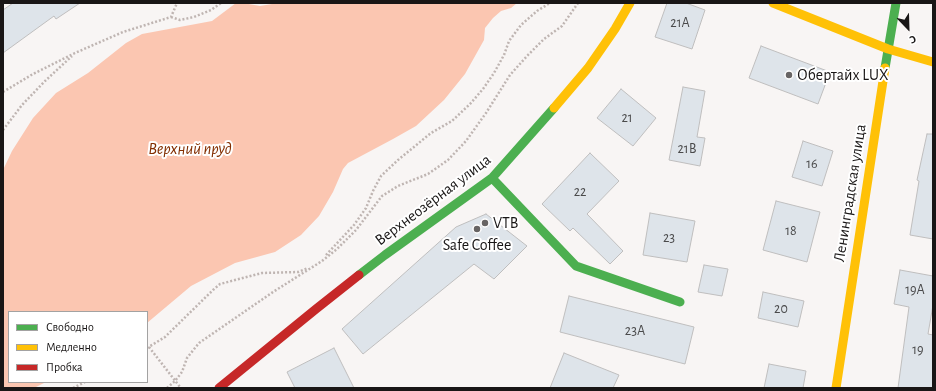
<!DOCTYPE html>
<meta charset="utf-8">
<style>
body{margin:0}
#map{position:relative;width:936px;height:391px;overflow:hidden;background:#f8f5f4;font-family:"Alegreya Sans",sans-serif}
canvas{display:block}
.frame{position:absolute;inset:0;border:4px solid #191616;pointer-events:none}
.legend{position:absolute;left:8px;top:311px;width:140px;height:72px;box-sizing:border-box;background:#fff;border:1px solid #a3a2a2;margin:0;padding:5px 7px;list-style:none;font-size:12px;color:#191616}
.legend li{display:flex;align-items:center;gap:8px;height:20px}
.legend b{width:20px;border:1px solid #a3a2a2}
.north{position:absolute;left:888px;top:8px;width:40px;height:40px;-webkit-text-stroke:3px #fff;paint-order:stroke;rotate:157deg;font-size:11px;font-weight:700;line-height:16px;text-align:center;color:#191616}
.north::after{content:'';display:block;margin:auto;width:14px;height:18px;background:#191616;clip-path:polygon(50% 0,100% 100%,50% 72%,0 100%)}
</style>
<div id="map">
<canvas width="936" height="391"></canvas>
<div class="frame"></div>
<ul class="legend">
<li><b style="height:5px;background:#4caf50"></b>Свободно</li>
<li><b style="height:5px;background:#ffc107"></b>Медленно</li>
<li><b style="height:5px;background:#c62828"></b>Пробка</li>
</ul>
<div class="north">С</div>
</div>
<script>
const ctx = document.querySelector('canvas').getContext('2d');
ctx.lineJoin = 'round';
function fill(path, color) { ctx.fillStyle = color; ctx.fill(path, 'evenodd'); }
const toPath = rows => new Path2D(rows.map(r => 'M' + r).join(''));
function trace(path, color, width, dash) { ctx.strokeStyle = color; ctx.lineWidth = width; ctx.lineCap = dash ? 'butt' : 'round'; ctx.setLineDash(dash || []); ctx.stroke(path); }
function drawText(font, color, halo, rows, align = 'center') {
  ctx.font = font + ' "Alegreya Sans",sans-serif'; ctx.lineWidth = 4; ctx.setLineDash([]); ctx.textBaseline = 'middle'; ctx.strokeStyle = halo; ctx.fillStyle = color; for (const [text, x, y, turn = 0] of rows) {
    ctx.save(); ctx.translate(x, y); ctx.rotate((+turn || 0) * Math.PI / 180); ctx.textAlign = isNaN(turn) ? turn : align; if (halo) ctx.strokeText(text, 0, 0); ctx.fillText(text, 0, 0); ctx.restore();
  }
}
fill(toPath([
 [236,3,243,3,260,6,278,3,517,3,511,8,501,11,493,18,485,28,484,40,465,74,444,100,416,126,393,139,348,163,343,169,333,192,319,216,301,235,275,252,235,263,191,286,147,323,147,312,9,312,9,382,46,382,34,388,3,388,3,170,12,151,33,118,56,93,88,73,126,43,142,34,212,21]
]), '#fbc6b1');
const building = toPath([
 [13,3,80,3,56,19,54,16,3,53,3,10,13,3],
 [667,3,686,3,705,10,692,49,655,37,667,3],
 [761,46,830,72,818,104,749,78,761,46],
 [683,87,705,91,697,137,705,138,700,166,669,160,683,87],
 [621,89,656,118,633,146,597,118,621,89],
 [927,134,933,134,933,239,910,235,919,181,917,180,927,134],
 [803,141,833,151,822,186,792,177,803,141],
 [590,153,619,181,587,214,623,251,610,264,573,228,570,231,542,204,590,153],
 [776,201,820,212,807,262,763,250,776,201],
 [650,213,695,221,687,262,643,255,650,213],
 [486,214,527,246,494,279,474,264,363,354,342,329,456,227,486,214],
 [704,265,728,269,722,296,698,292,704,265],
 [900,270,933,276,933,305,928,334,933,335,933,388,898,388,909,307,894,304,900,270],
 [763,292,804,301,798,327,758,318,763,292],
 [569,296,694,327,685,364,560,332,569,296],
 [334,348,354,388,295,388,287,372,334,348],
 [564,353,619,375,613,388,550,388,564,353],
 [769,364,806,371,803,388,764,388,769,364]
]);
fill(building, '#dee4ea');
trace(building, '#bfbebe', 1);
trace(toPath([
 [171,17,180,20,194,17,211,10,221,3],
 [3,92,33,74,75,53,123,32,171,17,177,3],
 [3,130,22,105,45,81,72,56],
 [326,255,354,225,366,208,373,191,381,176,398,160,431,133,452,121,470,104,483,89,494,73,504,55,509,41,521,25,537,11,550,3],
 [149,347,180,387],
 [147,348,165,337,213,290,220,284,262,273,298,272,308,268],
 [73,388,85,382],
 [167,388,175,381,182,372,187,358,199,343,273,292,322,261,337,249,356,230,382,196,398,186,428,174,448,160,466,141,486,113,510,75,527,56,544,39,562,26,578,3]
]), '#bfb5b2', 2.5, [2, 2]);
trace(toPath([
 [885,68,896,3],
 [492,178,576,266,680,302],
 [359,275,385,255,492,178,554,108]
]), '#4caf50', 9);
trace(toPath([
 [773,3,888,49,933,62],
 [554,108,588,68,615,29,630,3],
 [836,388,885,68]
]), '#ffc107', 9);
trace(toPath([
 [219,388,316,309,359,275]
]), '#c62828', 9);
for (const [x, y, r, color] of [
 [789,75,4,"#676464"],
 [485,223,4,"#676464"],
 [477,229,4,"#676464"]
]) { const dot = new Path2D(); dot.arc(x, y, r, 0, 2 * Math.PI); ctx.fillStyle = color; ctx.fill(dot); trace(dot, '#fff', 1.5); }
drawText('14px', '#4a4a4b', null, [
 ["21А",680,23],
 ["21",627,118],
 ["21В",687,149],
 ["16",812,164],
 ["22",580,192],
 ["18",791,231],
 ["23",669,238],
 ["19А",915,290],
 ["20",781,309],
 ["23А",635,331],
 ["19",918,350]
]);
drawText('16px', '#191616', '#fff', [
 ["Обертайх LUX",797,75],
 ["VTB",493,223],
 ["Safe Coffee",477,245,"center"]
], 'left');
drawText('16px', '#191616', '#fff', [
 ["Ленинградская улица",850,193,-81],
 ["Верхнеозёрная улица",433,200,-37]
]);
drawText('italic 17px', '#822e00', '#fff', [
 ["Верхний пруд",190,149]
]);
</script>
